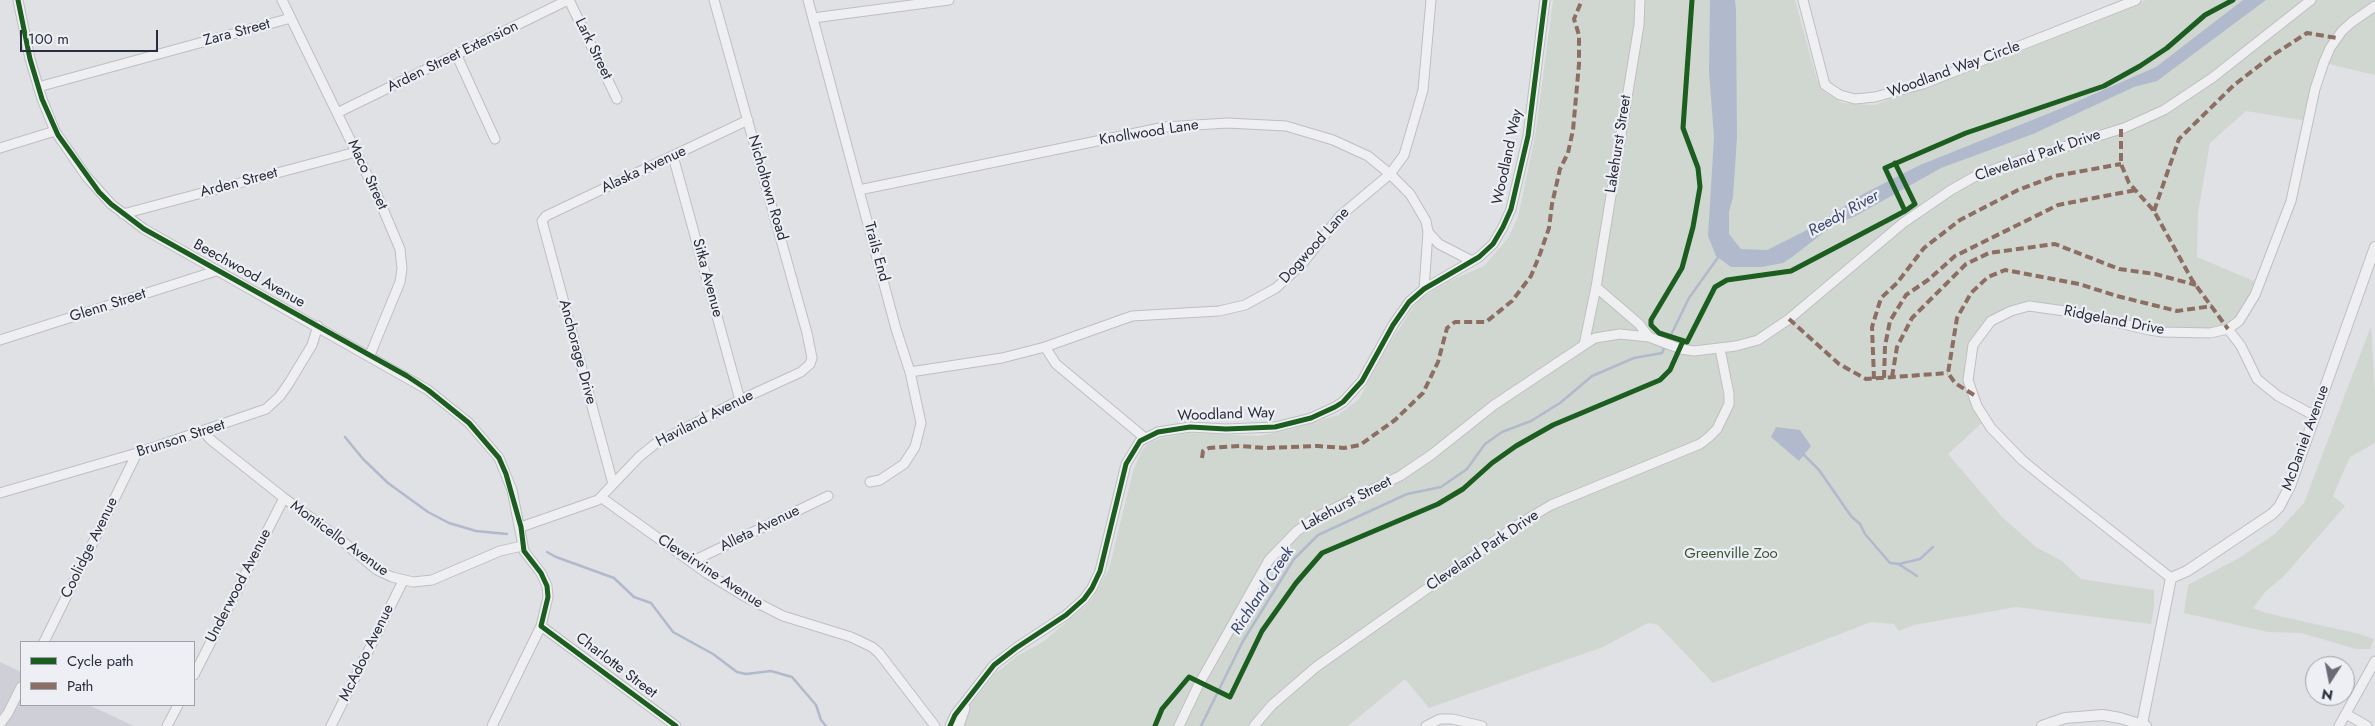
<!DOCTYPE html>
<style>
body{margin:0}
#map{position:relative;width:2375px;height:726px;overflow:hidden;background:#e0e1e4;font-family:Jost,sans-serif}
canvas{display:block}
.legend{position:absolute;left:20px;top:641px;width:175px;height:65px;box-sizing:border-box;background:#eeeff4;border:1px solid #9fa1aa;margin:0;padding:6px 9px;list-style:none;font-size:15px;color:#292d3c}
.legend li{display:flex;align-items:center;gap:10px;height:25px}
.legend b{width:25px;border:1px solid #9fa1aa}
.north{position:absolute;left:2305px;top:656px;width:50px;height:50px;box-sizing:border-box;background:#eeeff4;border:1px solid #9fa1aa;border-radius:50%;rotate:191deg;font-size:14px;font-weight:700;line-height:20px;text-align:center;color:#292d3c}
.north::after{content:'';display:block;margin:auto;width:18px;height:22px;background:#696c77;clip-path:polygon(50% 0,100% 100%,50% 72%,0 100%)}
.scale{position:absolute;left:20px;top:30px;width:138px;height:22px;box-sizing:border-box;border:2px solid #292d3c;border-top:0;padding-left:6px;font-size:15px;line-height:18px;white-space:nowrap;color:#292d3c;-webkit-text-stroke:4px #eeeff4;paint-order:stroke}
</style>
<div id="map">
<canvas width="2375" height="726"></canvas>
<ul class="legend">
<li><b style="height:6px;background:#1b5e20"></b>Cycle path</li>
<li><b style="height:6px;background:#8d6e63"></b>Path</li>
</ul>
<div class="north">N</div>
<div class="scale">100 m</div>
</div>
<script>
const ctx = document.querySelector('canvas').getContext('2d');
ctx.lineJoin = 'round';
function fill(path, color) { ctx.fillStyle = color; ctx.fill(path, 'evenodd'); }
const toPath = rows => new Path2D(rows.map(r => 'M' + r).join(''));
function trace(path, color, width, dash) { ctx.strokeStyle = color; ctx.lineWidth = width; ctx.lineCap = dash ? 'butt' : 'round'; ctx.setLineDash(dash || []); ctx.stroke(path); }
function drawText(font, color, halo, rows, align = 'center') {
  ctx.font = font + ' Jost,sans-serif'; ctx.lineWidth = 4.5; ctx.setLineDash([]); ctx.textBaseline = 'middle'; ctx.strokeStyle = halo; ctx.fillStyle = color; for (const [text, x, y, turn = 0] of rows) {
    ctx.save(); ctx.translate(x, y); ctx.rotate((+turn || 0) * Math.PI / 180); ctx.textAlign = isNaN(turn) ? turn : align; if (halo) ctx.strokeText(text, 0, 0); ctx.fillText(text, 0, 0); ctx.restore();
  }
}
fill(toPath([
 [0,662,21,672,21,705,89,705,134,726,0,726]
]), '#cfd0d7');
fill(toPath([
 [1553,0,1795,0,1817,80,1825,92,1842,103,1874,105,2010,56,2146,0,2375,0,2375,75,2333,65,2320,59,2314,78,2307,121,2246,111,2210,143,2198,213,2197,257,2256,282,2239,314,2228,326,2200,330,2153,327,2076,308,2039,302,2019,304,1997,312,1983,323,1969,343,1965,358,1964,381,1973,407,1982,423,1948,454,2002,517,2036,547,2062,561,2081,579,2154,590,2154,608,2151,624,2016,607,1914,625,1899,631,1894,624,1871,622,1713,683,1658,625,1648,623,1603,647,1429,708,1405,679,1348,726,961,726,966,710,996,673,1017,656,1044,641,1090,602,1109,569,1133,471,1141,452,1147,444,1161,438,1190,433,1259,436,1292,429,1338,415,1359,399,1387,347,1418,300,1447,282,1484,266,1508,238,1518,217,1535,137],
 [2371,326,2375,393,2375,443,2350,457,2333,496,2345,506,2283,577,2266,591,2253,608,2266,613,2360,634,2374,639,2370,649,2356,649,2301,633,2268,632,2184,613,2188,585,2239,558,2275,534,2304,503]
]), '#d0d7d0');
fill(toPath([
 [1710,0,1735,0,1736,10,1737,138,1733,197,1729,212,1729,234,1741,249,1767,250,1813,227,1863,194,1920,165,2062,108,2156,67,2243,0,2266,0,2157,81,2134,87,2033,134,1941,168,1854,217,1835,224,1792,257,1783,263,1762,267,1731,267,1716,256,1708,236,1714,137,1709,72],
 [1776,427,1800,430,1811,446,1799,461,1771,437]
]), '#b1bacd');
trace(toPath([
 [1668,341,1689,298,1719,256],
 [345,437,363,459,388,483,428,512,449,523,476,531,507,534],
 [1804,455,1819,470,1851,516,1860,524,1865,534,1890,563,1899,564,1920,559,1933,547],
 [547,552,556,557,614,578,634,597,651,603,673,632,713,654,737,672,746,674,771,671,792,677,816,705,821,720,826,726],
 [1900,565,1917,576],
 [1201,726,1243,641,1294,559,1318,535,1407,494,1441,487,1467,469,1485,444,1502,432,1531,421,1560,403,1592,376,1634,358,1662,353,1665,346]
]), '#b1bacd', 2.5);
const minor = toPath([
 [18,0,30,59,42,99,55,131,86,176,111,204,144,229,428,390,469,423,499,458,512,490,524,551,541,573,547,586,548,597,541,626,492,726],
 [282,0,377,195,400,249,402,269,400,282,370,355],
 [569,0,617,99],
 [808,0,896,329,910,372,921,423,915,447,904,464,880,480,870,482],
 [1803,0,1825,85,1840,95,1855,99,1875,97,1923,84,2136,0],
 [813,18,949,0],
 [457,56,495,139],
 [38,87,291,18],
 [337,113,568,0],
 [0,148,55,131],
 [673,156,740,400],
 [859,190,1165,127,1227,123,1286,126,1333,140,1368,156,1390,174,1410,194,1426,221,1428,232,1424,289],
 [123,214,356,152],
 [1428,232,1439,244,1472,261],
 [1596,287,1639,324,1649,337],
 [2228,329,2241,346,2257,379,2278,396,2315,416],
 [0,340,216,271],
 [1584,345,1595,338,1620,334,1649,337,1681,349,1694,351,1736,346,1758,340,1789,319,1903,223,1951,190,1974,177,2003,166,2124,128,2164,110,2212,78,2311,0],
 [1045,347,1056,364,1145,438],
 [910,372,1002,358,1045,347,1132,316,1219,311,1245,305,1276,288,1302,264,1340,216,1390,174,1404,155,1423,90,1431,0],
 [203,431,211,440,284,498,341,540,377,570,392,577,413,582,432,580,500,551,522,546],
 [613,484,542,221,546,216,748,120],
 [0,493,137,453,266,409,280,396,289,383,312,345,318,326],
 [602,498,708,574,744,596,783,616,851,637,872,647,879,653,935,726],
 [521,527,598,500,639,457,655,444,740,400,801,372,810,364,812,358,807,333,714,0],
 [691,562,828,496],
 [2171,578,2044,478,2022,460,1991,428,1977,406,1968,380,1973,345,1991,321,2011,311,2029,306,2072,312,2149,330,2163,332,2210,333,2228,329,2239,321,2255,295,2291,201,2315,89,2324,62,2330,48,2342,31,2352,22,2375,6],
 [541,626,676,726],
 [44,642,137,453],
 [194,675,284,498],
 [2346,714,2367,726],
 [0,724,8,713,21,687],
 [167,726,178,705],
 [331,726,403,581],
 [950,726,955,715,994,665,1016,648,1066,615,1084,599,1092,588,1100,571,1126,464,1140,441,1158,432,1190,427,1226,429,1275,427,1311,418,1335,407,1343,402,1362,381,1393,325,1409,302,1424,289,1479,257,1493,244,1503,227,1511,209,1528,136,1545,0],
 [959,726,965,708],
 [1179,726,1199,684,1269,560,1297,531,1317,517,1400,476,1431,455,1494,405,1584,345,1596,287,1639,25,1640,0],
 [1254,726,1272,705,1316,667,1516,526,1551,505,1700,444,1709,437,1717,429,1729,404,1729,394,1720,349],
 [1426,726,1440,719,1452,719,1482,726],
 [2339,726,2375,661]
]);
const tertiary = toPath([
 [2142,724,2171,578,2187,571,2272,514,2279,507,2290,486,2375,247],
 [2042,726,2065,718,2103,715,2120,718,2146,726]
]);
trace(minor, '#bebfc2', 11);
trace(tertiary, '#bebfc2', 12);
trace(minor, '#efeff2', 9);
trace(tertiary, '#efeff2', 10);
trace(toPath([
 [2121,129,2121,164,2129,183,2154,211,2192,280,2228,329],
 [2154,211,2179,139,2234,85,2273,55,2307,33,2337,38],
 [1789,319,1839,364,1866,379,1948,373],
 [1892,377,1897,347,1912,318,1966,264,1989,253,2055,244,2119,269,2155,274,2196,285],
 [1884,378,1885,346,1890,321,1906,295,1928,280,1955,256,2058,205,2136,190],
 [1874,379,1872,327,1881,298,1897,283,1924,248,1960,220,2018,190,2055,176,2121,164],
 [1974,395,1955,383,1948,373,1957,318,1971,293,1988,277,2005,270,2079,284,2117,296,2177,311,2212,306],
 [1202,458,1203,451,1209,448,1241,446,1265,448,1318,446,1344,448,1360,445,1395,420,1423,393,1438,362,1447,328,1455,322,1486,322,1512,301,1531,276,1540,254,1549,228,1552,204,1560,169,1568,153,1573,130,1579,64,1579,35,1574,19,1582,0]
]), '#8d6e63', 4, [8, 4]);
trace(toPath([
 [18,0,30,59,42,99,58,135,99,192,111,204,144,229,407,376,428,390,469,423,499,458,506,474,521,527,524,551,541,573,547,586,548,597,541,626,676,726],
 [1692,0,1683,128,1698,168,1700,187,1693,227,1682,268,1651,320,1651,325,1659,333,1687,342,1715,287,1727,280,1791,271,1905,211,1915,204,1895,163],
 [1905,211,1885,168,1966,133,2104,86,2140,66,2167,48,2205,15,2233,0],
 [950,726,955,715,994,665,1016,648,1066,615,1084,599,1092,588,1100,571,1126,464,1140,441,1158,432,1190,427,1226,429,1275,427,1311,418,1335,407,1343,402,1362,381,1393,325,1409,302,1424,289,1479,257,1493,244,1503,227,1511,209,1528,136,1545,0],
 [1155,726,1162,709,1189,677,1230,697,1262,631,1296,583,1322,553,1438,504,1463,489,1492,463,1516,446,1553,425,1660,380,1670,370,1683,341]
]), '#1b5e20', 5);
drawText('15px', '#292d3c', '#eeeff4', [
 ["Zara Street",237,33,-15],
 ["Lark Street",593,49,64],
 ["Arden Street Extension",453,57,-26],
 ["Woodland Way Circle",1954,70,-20],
 ["Knollwood Lane",1149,133,-9],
 ["Lakehurst Street",1619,144,-81],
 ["Cleveland Park Drive",2038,156,-19],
 ["Woodland Way",1508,157,-78],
 ["Alaska Avenue",644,170,-25],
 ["Maco Street",367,175,65],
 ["Arden Street",239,183,-15],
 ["Nicholtown Road",767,188,74],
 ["Dogwood Lane",1315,246,-48],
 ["Trails End",876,252,75],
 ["Beechwood Avenue",249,274,29],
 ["Sitka Avenue",707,278,75],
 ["Glenn Street",108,306,-18],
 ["Ridgeland Drive",2114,321,11],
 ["Anchorage Drive",577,352,75],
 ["Woodland Way",1226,415,-2],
 ["Haviland Avenue",705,419,-27],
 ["McDaniel Avenue",2306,438,-70],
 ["Brunson Street",181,439,-18],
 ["Lakehurst Street",1347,504,-28],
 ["Alleta Avenue",760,529,-26],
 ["Monticello Avenue",339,539,36],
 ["Coolidge Avenue",90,548,-64],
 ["Cleveland Park Drive",1483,551,-34],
 ["Cleveirvine Avenue",710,572,33],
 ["Underwood Avenue",239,586,-63],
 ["McAdoo Avenue",367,653,-64],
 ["Charlotte Street",616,666,37]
]);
drawText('15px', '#385638', '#eeeff4', [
 ["Greenville Zoo",1731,554]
]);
drawText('italic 16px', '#38466b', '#eeeff4', [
 ["Reedy River",1844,214,-29],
 ["Richland Creek",1263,591,-57]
]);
</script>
